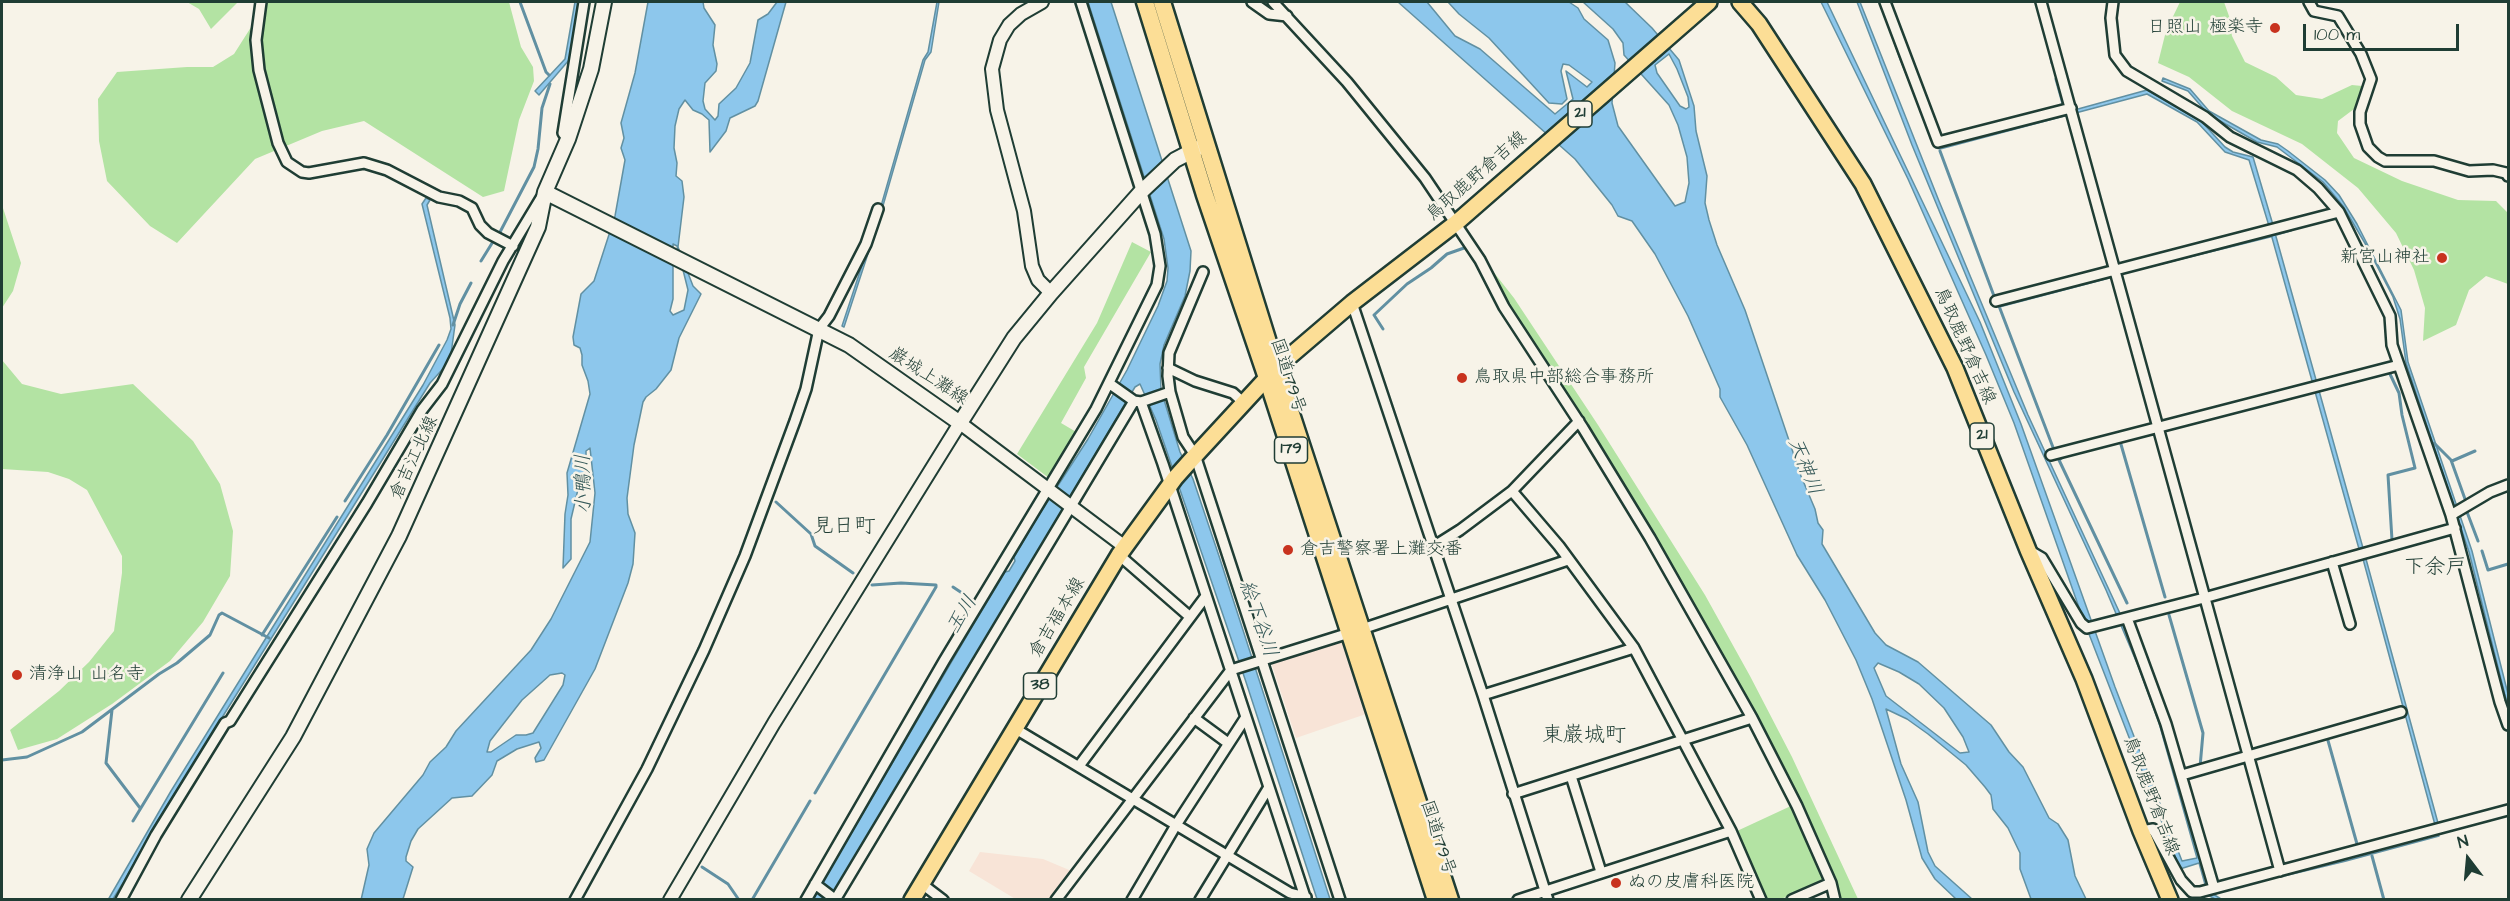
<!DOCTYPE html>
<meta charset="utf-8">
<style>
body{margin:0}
#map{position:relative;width:2510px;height:901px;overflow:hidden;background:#f7f3e8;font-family:"Architects Daughter",sans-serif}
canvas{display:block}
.frame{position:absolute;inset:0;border:3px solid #1f3d34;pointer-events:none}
.north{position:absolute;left:2438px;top:829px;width:60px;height:60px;-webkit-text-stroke:4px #f7f3e8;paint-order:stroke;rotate:344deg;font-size:16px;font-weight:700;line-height:24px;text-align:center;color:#1f3d34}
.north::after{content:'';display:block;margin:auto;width:21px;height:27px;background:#1f3d34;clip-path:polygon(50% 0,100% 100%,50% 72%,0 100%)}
.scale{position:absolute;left:2303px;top:24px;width:156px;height:27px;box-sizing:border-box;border:3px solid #1f3d34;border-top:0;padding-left:8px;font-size:18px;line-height:21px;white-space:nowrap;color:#1f3d34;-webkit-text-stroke:4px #f7f3e8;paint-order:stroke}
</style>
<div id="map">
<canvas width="2510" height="901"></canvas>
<div class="frame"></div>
<div class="north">N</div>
<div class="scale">100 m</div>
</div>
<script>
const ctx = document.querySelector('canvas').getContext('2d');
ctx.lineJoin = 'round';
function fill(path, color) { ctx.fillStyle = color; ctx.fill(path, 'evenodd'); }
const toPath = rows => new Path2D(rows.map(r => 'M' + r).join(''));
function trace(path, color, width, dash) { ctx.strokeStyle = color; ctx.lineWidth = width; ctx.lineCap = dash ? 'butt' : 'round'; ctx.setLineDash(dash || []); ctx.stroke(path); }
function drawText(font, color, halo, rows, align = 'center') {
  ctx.font = font + ' "Architects Daughter","Klee One",sans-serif'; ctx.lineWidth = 5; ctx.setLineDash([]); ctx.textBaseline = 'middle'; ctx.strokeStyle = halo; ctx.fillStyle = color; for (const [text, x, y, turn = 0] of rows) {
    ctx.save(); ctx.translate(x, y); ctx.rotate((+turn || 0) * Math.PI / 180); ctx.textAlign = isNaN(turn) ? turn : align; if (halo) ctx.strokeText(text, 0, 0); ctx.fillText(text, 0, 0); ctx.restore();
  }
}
fill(toPath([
 [1336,640,1342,643,1366,714,1296,738,1272,665,1275,660],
 [980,852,1043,859,1074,872,1052,899,1017,900,969,871]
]), '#f8e4d7');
fill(toPath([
 [187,2,238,2,211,29,199,9],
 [267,2,509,2,521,47,533,67,534,81,519,120,504,191,483,197,364,121,322,131,255,159,177,243,150,226,107,181,99,141,98,99,117,72,187,67,213,67,234,54],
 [2180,2,2224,2,2229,16,2232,36,2245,62,2276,77,2296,95,2322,99,2352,85,2362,86,2360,100,2354,109,2338,121,2337,133,2354,158,2402,181,2458,200,2496,201,2508,213,2508,284,2486,276,2469,290,2456,325,2423,341,2425,308,2414,270,2396,233,2358,188,2302,144,2232,111,2189,77,2158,63,2166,31],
 [2,205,21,263,13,291,2,308],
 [1132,242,1151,252,1084,367,1086,378,1061,423,1078,433,1049,478,1017,454,1097,323],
 [1488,265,1514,298,1598,425,1705,595,1750,676,1792,757,1858,899,1839,899,1832,878,1739,689,1505,308],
 [2,360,22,384,61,394,133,384,193,441,220,484,233,531,230,576,203,622,170,661,112,704,57,739,18,750,10,730,59,691,89,662,114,631,122,573,122,556,87,490,69,479,48,472,2,469],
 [1793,805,1825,876,1822,882,1781,899,1764,899,1737,831]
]), '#b3e3a3');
const water = toPath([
 [575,2,579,2,569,60,539,95,535,91,565,59,575,2],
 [648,2,703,2,704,8,715,25,713,45,717,64,716,71,705,83,703,101,705,109,715,120,718,116,719,104,736,88,750,63,758,20,768,14,777,2,786,2,758,101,755,106,730,118,726,131,710,152,709,120,702,114,693,110,685,100,679,109,675,126,674,148,677,163,676,176,682,181,684,197,678,247,693,286,701,294,679,338,671,370,656,389,646,397,643,402,634,445,627,498,628,514,635,533,633,564,628,583,595,669,544,760,536,762,535,758,541,748,539,742,517,749,497,761,492,775,472,796,452,798,418,829,411,841,406,857,406,861,413,867,403,899,361,900,369,865,367,849,374,833,423,775,430,762,446,747,456,731,531,650,551,619,590,542,595,493,590,448,586,451,586,471,579,485,571,519,571,559,563,568,565,514,568,495,567,473,590,394,588,381,582,365,582,355,580,348,574,345,573,337,581,294,594,281,615,216,625,160,621,148,624,138,621,123,635,73,648,2],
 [673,244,677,246,688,290,684,310,673,315,670,311,673,299,673,244],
 [562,673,565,675,563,685,533,733,526,735,516,735,491,752,487,752,490,741,522,700,550,675,562,673],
 [937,2,939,2,931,52,925,60,878,223,844,327,842,326,877,220,923,60,928,52,937,2],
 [1088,2,1111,2,1191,251,1190,271,1185,296,1164,345,1160,364,1161,390,1180,452,1193,479,1219,556,1330,899,1317,899,1245,679,1156,420,1140,384,1135,387,966,673,836,888,828,899,812,900,973,625,1005,572,1009,571,1015,561,1014,557,1035,521,1088,439,1127,370,1158,306,1167,281,1168,268,1164,239,1088,2],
 [1398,2,1427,2,1455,36,1480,49,1555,114,1573,99,1566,71,1587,87,1592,82,1569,65,1563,64,1561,71,1567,99,1562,104,1549,103,1489,38,1459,14,1448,2,1569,2,1578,8,1584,19,1608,40,1615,63,1612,103,1618,126,1675,206,1685,202,1689,183,1687,157,1678,125,1669,105,1624,55,1623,43,1613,29,1583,2,1625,2,1652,28,1679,60,1694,106,1696,131,1707,176,1705,203,1709,220,1717,245,1745,310,1801,476,1815,509,1818,523,1823,530,1822,544,1875,633,1886,645,1918,662,1991,725,2009,752,2023,767,2049,818,2058,824,2068,840,2075,876,2086,899,2031,899,2020,869,2020,853,2008,828,1993,809,1991,795,1985,787,1966,765,1928,734,1907,719,1886,709,1901,764,1918,802,1928,852,1935,866,1972,899,1956,899,1935,879,1922,858,1906,800,1872,699,1856,660,1825,600,1797,555,1747,445,1720,397,1720,389,1688,316,1655,254,1632,221,1618,216,1612,205,1575,159,1398,2],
 [1669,54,1677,69,1688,97,1689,107,1686,109,1680,106,1657,73,1655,65,1669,54],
 [1878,663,1899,672,1919,684,1944,708,1963,737,1969,752,1960,753,1886,696,1874,668,1878,663],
 [1821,2,1827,2,1980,322,2021,424,2115,687,2182,861,2197,858,2159,723,2139,668,2106,590,2014,392,1912,145,1857,2,1860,2,1939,201,2028,415,2143,663,2213,894,2221,899,2215,899,2208,895,2199,863,2180,869,2082,616,2014,423,1986,355,1908,179,1821,2],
 [1880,2,1882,2,1937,145,1940,147,2147,90,2202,122,2225,147,2233,152,2253,157,2273,225,2269,226,2249,160,2225,152,2197,122,2147,94,1940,149,1936,148,1900,59,1880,2],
 [2163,78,2190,89,2209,111,2261,140,2278,144,2288,151,2325,180,2339,195,2357,224,2401,310,2408,362,2472,551,2508,694,2508,707,2469,552,2406,363,2400,319,2393,297,2366,245,2343,206,2323,182,2277,147,2257,142,2208,114,2188,91,2162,81,2163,78],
 [426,198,430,200,427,205,455,325,450,361,430,383,154,827,123,883,113,899,108,900,171,791,423,385,447,340,451,329,450,318,422,204,426,198],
 [2275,233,2363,548,2359,549,2271,234,2275,233],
 [2363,559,2366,559,2438,823,2435,825,2363,559],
 [2438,833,2439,836,2346,861,2284,876,2283,874,2438,833]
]);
fill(water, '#8dc7ec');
trace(water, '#6190a2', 1.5);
trace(toPath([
 [520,2,546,72,549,75],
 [2050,51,2052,63],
 [2056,79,2063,104],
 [1940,151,1994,296],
 [499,234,534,167,538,149,542,108,550,84],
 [2277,234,2291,230],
 [481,261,494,240],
 [2122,273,2271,236],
 [1999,306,2054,450],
 [2000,306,2110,277],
 [453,325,460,304,471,283],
 [1383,329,1374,315,1407,284,1431,268,1447,254,1464,248],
 [2389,372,2399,393,2402,415,2415,468,2388,475,2392,540],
 [2318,391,2351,382],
 [2117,442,2120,441,2165,597],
 [2434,443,2451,460,2465,499],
 [2064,456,2059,460,2127,603],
 [2452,461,2475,451],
 [345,501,387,435,439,345],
 [776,502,811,534,815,546,853,573],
 [2467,512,2478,541],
 [2482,551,2488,570,2508,564],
 [953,587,974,601],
 [2169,615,2203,733,2200,767],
 [262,635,337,517],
 [2140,640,2149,665],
 [112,710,106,763,140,808],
 [2327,737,2357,844],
 [2,760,27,757,82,732,159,674,177,663,210,635,219,615,222,613,269,638],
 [815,793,936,587,936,585,901,583,872,585],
 [2484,812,2508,805],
 [133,821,223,673],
 [2372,856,2384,900],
 [702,867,728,884,739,900],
 [752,900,810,801]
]), '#6190a2', 3);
const minor = toPath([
 [261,2,256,40,259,70,278,143,287,162,302,172,309,173,364,163,387,170,439,197,459,201,472,208,480,225,488,233,513,246],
 [1252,2,1269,14,1287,16],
 [1273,2,1347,82,1425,178,1480,260,1504,307,1583,428,1650,538,1752,718,1797,806,1831,883,1835,900],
 [1885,2,1938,142,2071,108],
 [2041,2,2280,871],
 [2113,2,2111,18,2115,55,2127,71,2205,117,2230,137,2297,170,2318,188,2339,212,2390,316,2392,345,2451,515,2500,702,2508,725],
 [2309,2,2314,11,2338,16,2361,54,2371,79,2360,112,2360,124,2368,147,2378,157,2385,161,2434,161,2469,171,2493,170,2506,173,2508,176],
 [568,139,563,133,584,2],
 [1203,272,1169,353,1168,376,1170,392,1183,437,1195,455,1340,900],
 [1996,301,2339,212],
 [1352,303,1483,695,1548,900],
 [1168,368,1195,381,1233,393,1244,403],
 [1110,384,1134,401],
 [1141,402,1170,392],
 [2051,455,2399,365],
 [1512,491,1559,546,1634,648,1731,831,1761,900],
 [2451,515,2490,492,2508,485],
 [1433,547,1460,530,1512,491,1579,421],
 [2030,551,2042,558,2081,623,2087,628,2204,598,2455,528],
 [1119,555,1189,616],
 [2332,562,2350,624],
 [2127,618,2166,724,2214,888],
 [1483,695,1634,648],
 [1194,718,1228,743],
 [1014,728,1290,893,1306,897],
 [1079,766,1206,596],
 [2182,775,2401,712],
 [1571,776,1601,872],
 [1513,794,1752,718],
 [2141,831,2153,829,2181,880,2192,892,2200,892,2508,810],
 [815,884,836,900],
 [922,884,943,900],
 [121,900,156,835,225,723,230,721,367,503,422,410,442,384,503,261,541,198],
 [575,900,647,769,704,650,745,556,795,421,806,389,819,329,829,316,866,244,878,209],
 [806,900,944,661,1096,409,1157,285,1160,266,1155,234,1081,2],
 [835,900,1134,401,1141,402,1163,464,1306,900],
 [1056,900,1231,670,1362,629,1568,560],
 [1132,900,1176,825,1246,717],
 [1200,900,1269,787],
 [1518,900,1731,831],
 [1792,900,1831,883]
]);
const tertiary = toPath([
 [1042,2,1021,14,1009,25,1000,40,992,69,997,110,1024,211,1032,266,1038,280,1051,293],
 [670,900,774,723,960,423,1125,547]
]);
const secondary = toPath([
 [545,192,849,345,960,423,1014,338,1051,293,1141,192,1175,160,1198,148],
 [189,900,293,737,399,536,538,227,545,192,568,139,591,69,604,2]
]);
const primary = toPath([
 [1740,2,1759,24,1863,184,1955,368,2028,550,2084,679,2141,831,2170,900],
 [912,900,1119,555,1175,478,1192,459,1276,368,1352,303,1456,223,1709,2]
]);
const trunk = toPath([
 [1145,2,1205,195,1267,378,1436,900],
 [1162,2,1276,368,1450,900]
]);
trace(minor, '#1f3d34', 14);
trace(tertiary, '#1f3d34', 16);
trace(secondary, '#1f3d34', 18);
trace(primary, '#1f3d34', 20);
trace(trunk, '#1f3d34', 21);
trace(minor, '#f7f3e8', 9);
trace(tertiary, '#f7f3e8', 12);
trace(secondary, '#f7f3e8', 14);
trace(primary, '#fcde96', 15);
trace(trunk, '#fcde96', 16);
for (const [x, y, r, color] of [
 [2275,28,6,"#c8321e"],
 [2442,258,6,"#c8321e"],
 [1462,378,6,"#c8321e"],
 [1288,550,6,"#c8321e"],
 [17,675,6,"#c8321e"],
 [1616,883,6,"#c8321e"]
]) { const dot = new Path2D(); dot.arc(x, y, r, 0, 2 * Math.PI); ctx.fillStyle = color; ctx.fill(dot); trace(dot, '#f7f3e8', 2); }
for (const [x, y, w] of [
 [1580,114,24],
 [1982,436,24],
 [1291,450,33],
 [1040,686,33]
]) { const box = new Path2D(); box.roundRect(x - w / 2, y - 13, w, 26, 4.5); ctx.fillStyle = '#f7f3e8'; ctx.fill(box); trace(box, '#1f3d34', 1.5); }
drawText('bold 16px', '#1f3d34', null, [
 ["21",1580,114],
 ["21",1982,436],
 ["179",1291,450],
 ["38",1040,686]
]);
drawText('18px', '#1f3d34', '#f7f3e8', [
 ["日照山 極楽寺",2263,28,"right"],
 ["新宮山神社",2430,258,"right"],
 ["鳥取県中部総合事務所",1474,378],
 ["倉吉警察署上灘交番",1300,550],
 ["清浄山 山名寺",29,675],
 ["ぬの皮膚科医院",1628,883]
], 'left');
drawText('18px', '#1f3d34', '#f7f3e8', [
 ["鳥取鹿野倉吉線",1477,177,-41],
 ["鳥取鹿野倉吉線",1964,346,66],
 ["国道179号",1287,376,72],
 ["巌城上灘線",928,377,33],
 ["倉吉江北線",415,458,-65],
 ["倉吉福本線",1058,618,-59],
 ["鳥取鹿野倉吉線",2150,796,69],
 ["国道179号",1437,838,72]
]);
drawText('italic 20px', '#355959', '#f7f3e8', [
 ["天神川",1804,467,68],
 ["小鴨川",585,484,-91],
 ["玉川",963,615,-59],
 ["絵下谷川",1257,619,71]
]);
drawText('21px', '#1f3d34', '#f7f3e8', [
 ["見日町",844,528],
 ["下余戸",2435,569],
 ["東巌城町",1584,737]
]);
</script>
